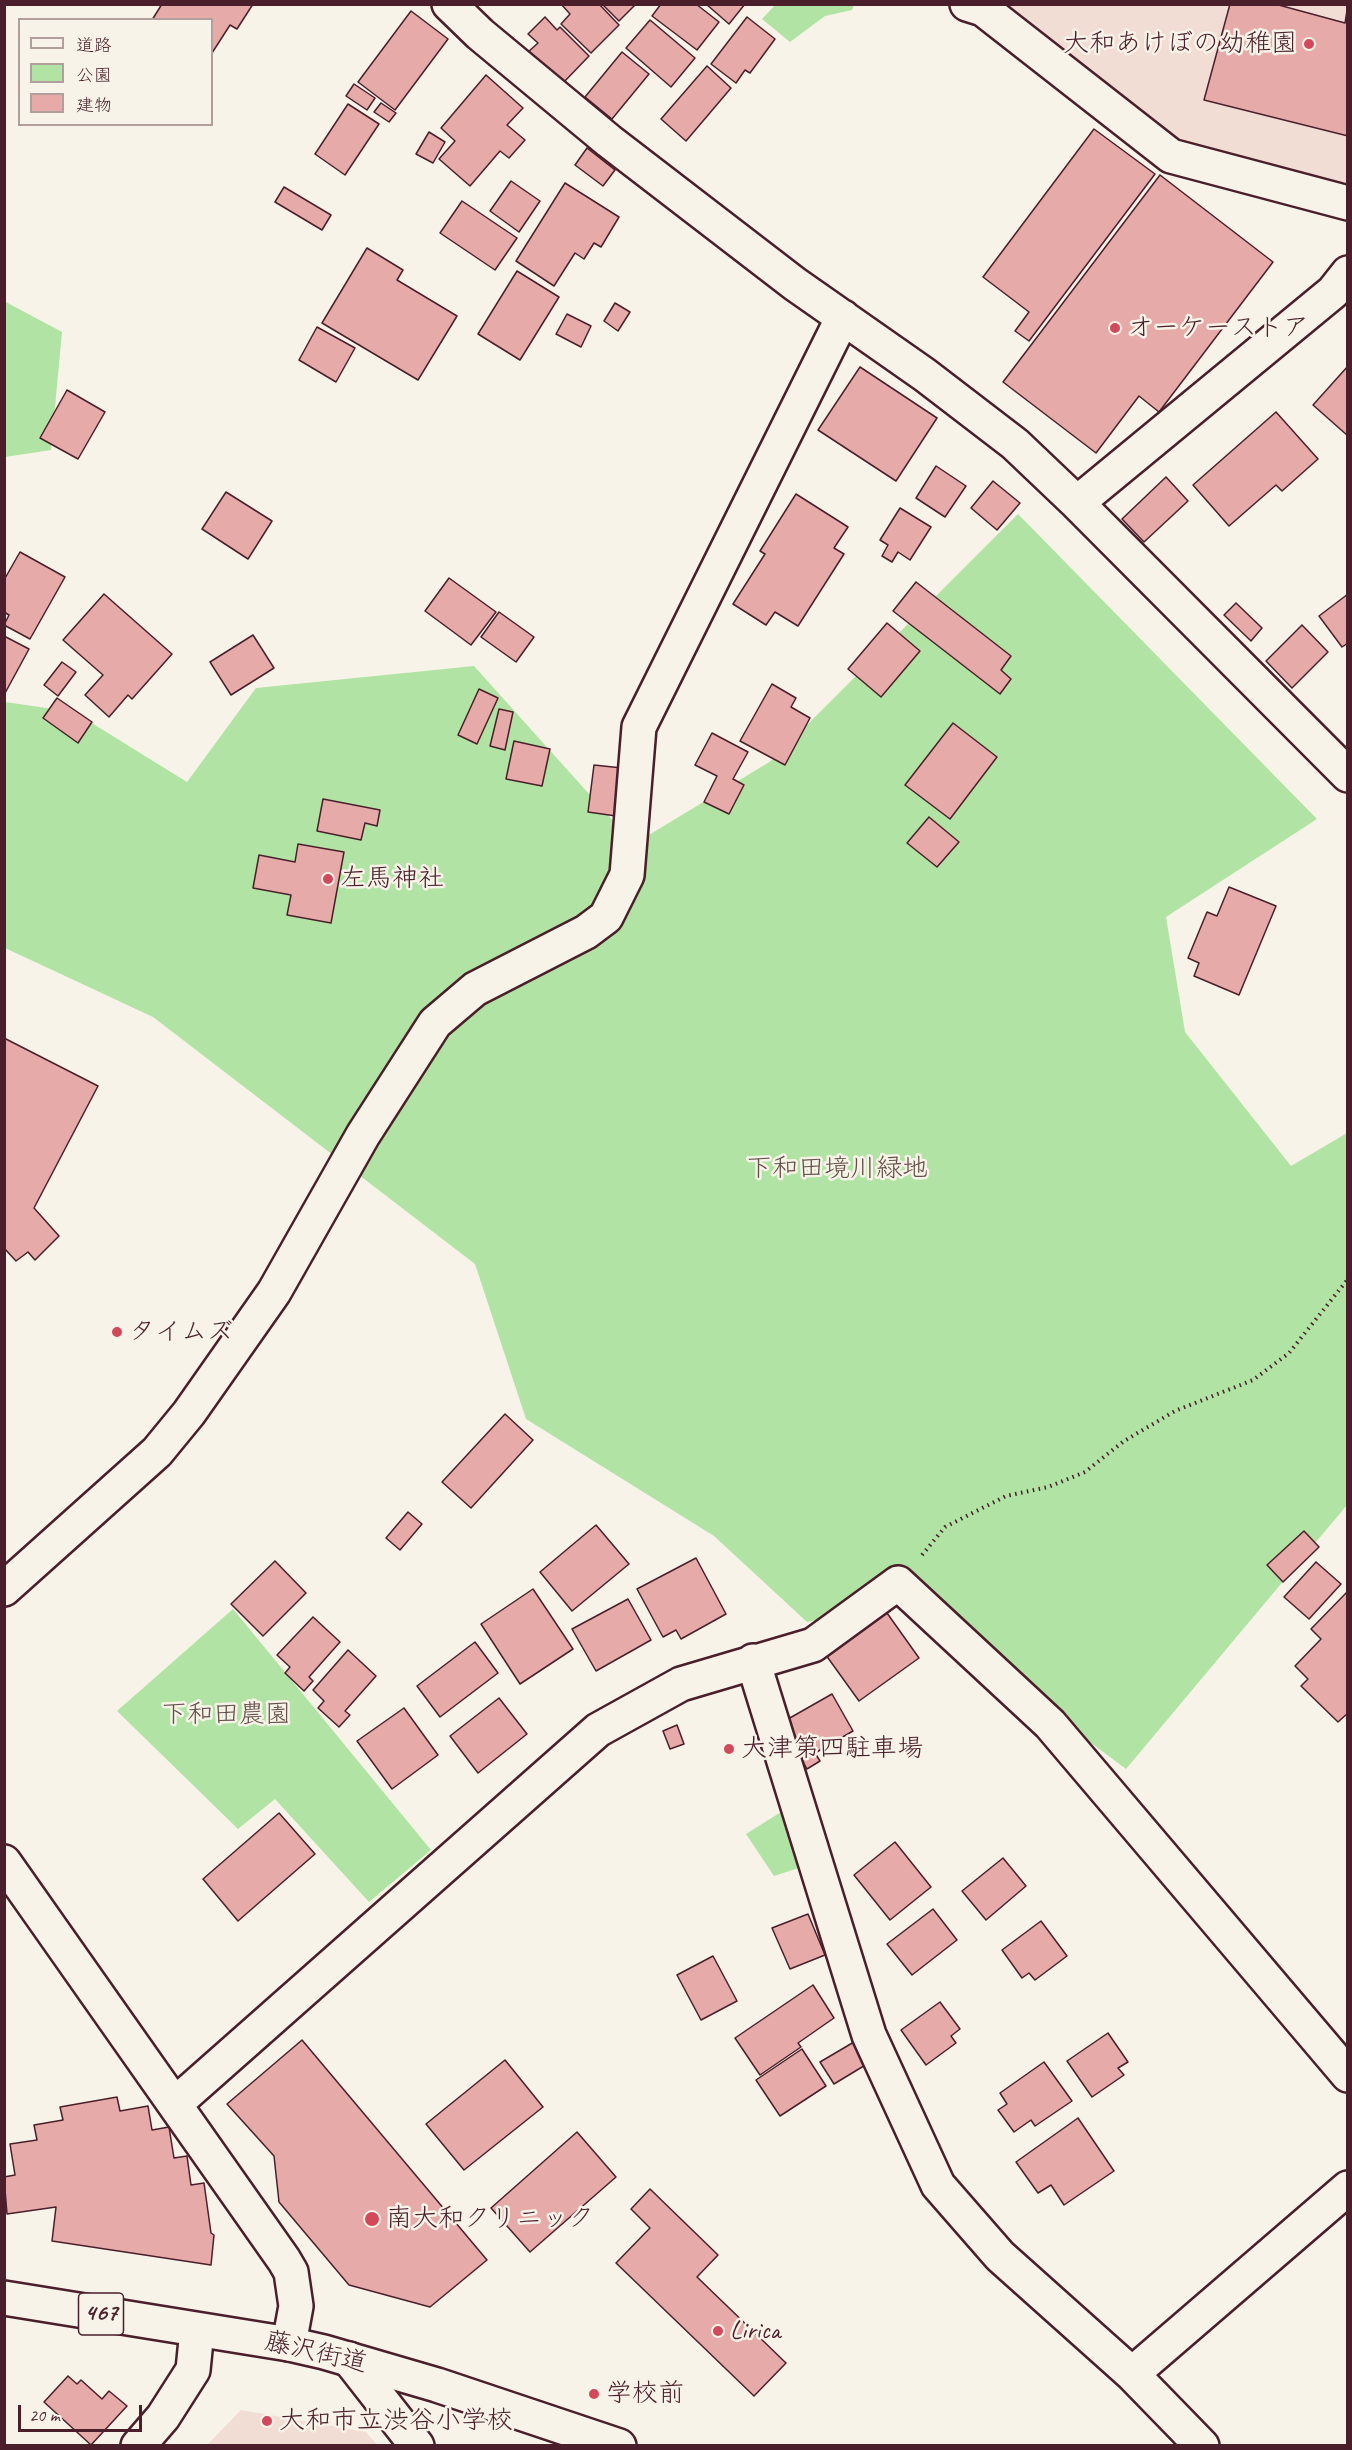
<!DOCTYPE html>
<meta charset="utf-8">
<style>
body{margin:0}
#map{position:relative;width:1352px;height:2450px;overflow:hidden;background:#f7f3e8;font-family:Caveat,"Klee One",sans-serif}
canvas{display:block}
.frame{position:absolute;inset:0;border:6px solid #4a1f2b;pointer-events:none}
.legend{position:absolute;left:18px;top:18px;width:195px;height:108px;box-sizing:border-box;background:#f7f3e8;border:2px solid #b29e9c;margin:0;padding:8px 10px;list-style:none;font-size:18px;color:#4a1f2b}
.legend li{display:flex;align-items:center;gap:12px;height:30px}
.legend b{width:30px;border:2px solid #b29e9c}
.scale{position:absolute;left:18px;top:2405px;width:124px;height:27px;box-sizing:border-box;border:3px solid #4a1f2b;border-top:0;padding-left:8px;font-size:18px;line-height:21px;white-space:nowrap;color:#4a1f2b;-webkit-text-stroke:4px #f7f3e8;paint-order:stroke}
</style>
<div id="map">
<canvas width="1352" height="2450"></canvas>
<div class="frame"></div>
<ul class="legend">
<li><b style="height:8px;background:#f7f3e8"></b>道路</li>
<li><b style="height:16px;background:#b1e4a4"></b>公園</li>
<li><b style="height:16px;background:#e6aba9"></b>建物</li>
</ul>
<div class="scale">20 m</div>
</div>
<script>
const ctx = document.querySelector('canvas').getContext('2d');
ctx.lineJoin = 'round';
function fill(path, color) { ctx.fillStyle = color; ctx.fill(path, 'evenodd'); }
const toPath = rows => new Path2D(rows.map(r => 'M' + r).join(''));
function trace(path, color, width, dash) { ctx.strokeStyle = color; ctx.lineWidth = width; ctx.lineCap = dash ? 'butt' : 'round'; ctx.setLineDash(dash || []); ctx.stroke(path); }
function drawText(font, color, halo, rows, align = 'center') {
  ctx.font = font + ' Caveat,"Klee One",sans-serif'; ctx.lineWidth = 5; ctx.setLineDash([]); ctx.textBaseline = 'middle'; ctx.strokeStyle = halo; ctx.fillStyle = color; for (const [text, x, y, turn = 0] of rows) {
    ctx.save(); ctx.translate(x, y); ctx.rotate((+turn || 0) * Math.PI / 180); ctx.textAlign = isNaN(turn) ? turn : align; if (halo) ctx.strokeText(text, 0, 0); ctx.fillText(text, 0, 0); ctx.restore();
  }
}
fill(toPath([
 [1004,5,1347,5,1347,188,1179,144],
 [241,2410,366,2432,377,2445,207,2445]
]), '#f2ddd5');
fill(toPath([
 [775,5,775,4,854,5,852,10,825,16,790,42,762,19],
 [4,301,62,332,51,450,5,457],
 [1018,514,1317,819,1166,917,1185,1032,1291,1166,1347,1133,1347,1505,1126,1769,904,1603,807,1622,714,1536,526,1419,475,1264,153,1017,5,948,5,702,74,712,187,782,256,688,474,666,634,844,771,761],
 [233,1609,431,1850,369,1902,275,1799,238,1829,117,1711],
 [789,1807,808,1865,774,1876,746,1834]
]), '#b1e4a4');
const building = toPath([
 [162,4,253,4,237,29,230,25,212,53,212,20,152,20,162,4],
 [561,4,599,4,619,25,591,53,561,24,570,14,561,4],
 [602,4,636,4,619,21,602,4],
 [661,4,696,4,719,22,697,50,652,16,661,4],
 [706,4,745,4,729,24,706,4],
 [1230,4,1275,4,1345,23,1348,4,1348,136,1204,100,1230,4],
 [411,11,448,39,395,110,358,82,411,11],
 [545,17,557,30,560,27,589,56,563,83,544,64,542,67,527,53,538,43,528,34,545,17],
 [747,17,775,39,750,73,745,70,736,83,711,64,747,17],
 [650,20,695,58,671,87,626,48,650,20],
 [622,52,649,74,612,119,585,97,622,52],
 [707,66,731,88,686,141,661,119,707,66],
 [486,75,523,108,507,125,525,140,509,158,500,151,470,186,439,159,455,141,441,128,486,75],
 [354,84,375,98,367,110,346,96,354,84],
 [381,103,396,113,389,122,374,112,381,103],
 [348,104,379,124,345,175,315,154,348,104],
 [1094,129,1155,174,1029,341,1015,331,1029,312,983,277,1094,129],
 [429,132,445,142,433,163,416,154,429,132],
 [587,148,615,170,603,186,575,165,587,148],
 [1160,175,1273,262,1159,412,1139,396,1096,453,1003,382,1160,175],
 [511,181,540,201,519,232,490,211,511,181],
 [565,183,619,217,601,247,594,243,584,259,575,253,554,286,516,261,565,183],
 [284,187,331,215,322,230,275,202,284,187],
 [462,201,517,238,495,270,440,233,462,201],
 [367,248,403,270,397,280,457,316,418,380,322,323,367,248],
 [517,271,559,297,520,360,478,334,517,271],
 [615,303,630,312,618,331,604,321,615,303],
 [567,314,591,326,581,347,556,334,567,314],
 [317,327,355,348,336,382,299,360,317,327],
 [1348,366,1348,436,1313,405,1348,366],
 [860,367,937,418,896,481,818,430,860,367],
 [67,390,105,412,78,459,40,438,67,390],
 [1276,412,1318,459,1282,491,1276,485,1229,526,1193,485,1276,412],
 [936,466,966,486,945,517,916,498,936,466],
 [1166,477,1188,501,1144,542,1122,519,1166,477],
 [993,481,1020,503,997,530,971,508,993,481],
 [226,492,272,521,248,559,202,529,226,492],
 [796,494,848,527,834,548,844,554,798,626,775,612,766,625,733,604,765,554,760,551,796,494],
 [900,508,931,527,910,560,898,552,892,562,882,556,888,545,880,540,900,508],
 [20,552,65,577,30,639,4,625,9,615,4,612,4,580,20,552],
 [449,578,496,612,471,645,425,611,449,578],
 [916,582,1011,656,1001,670,1011,679,1000,694,893,611,916,582],
 [104,594,172,654,132,699,128,695,109,717,85,695,103,675,63,640,104,594],
 [1348,594,1348,643,1342,647,1319,616,1348,594],
 [1236,603,1262,628,1251,641,1224,615,1236,603],
 [499,612,534,637,516,662,481,637,499,612],
 [887,623,920,651,881,697,848,669,887,623],
 [1302,625,1328,652,1292,688,1266,661,1302,625],
 [253,635,274,668,231,695,210,662,253,635],
 [4,636,29,649,4,695,4,636],
 [62,662,76,672,58,696,44,685,62,662],
 [772,684,796,698,791,707,810,718,785,765,740,741,772,684],
 [479,689,498,698,477,744,458,735,479,689],
 [57,698,92,722,78,743,43,718,57,698],
 [499,709,513,712,505,750,490,746,499,709],
 [953,723,997,757,950,819,905,785,953,723],
 [712,733,748,752,733,779,744,785,729,814,704,802,717,776,695,765,712,733],
 [514,741,550,749,542,786,506,779,514,741],
 [594,765,622,768,616,816,588,812,594,765],
 [323,799,380,810,377,826,365,823,361,840,317,831,323,799],
 [929,817,959,842,937,867,907,843,929,817],
 [298,844,344,852,331,923,287,915,291,895,253,888,259,855,295,862,298,844],
 [1229,887,1276,906,1239,995,1194,976,1199,963,1188,958,1207,912,1217,916,1229,887],
 [4,1038,98,1086,34,1208,59,1236,35,1260,28,1252,16,1261,4,1248,4,1038],
 [505,1414,533,1440,471,1508,442,1482,505,1414],
 [408,1512,422,1524,400,1550,386,1538,408,1512],
 [596,1525,629,1564,572,1611,540,1572,596,1525],
 [1304,1531,1319,1547,1283,1582,1267,1565,1304,1531],
 [696,1558,726,1614,681,1639,676,1630,663,1637,637,1589,696,1558],
 [275,1561,306,1593,263,1636,231,1604,275,1561],
 [1316,1562,1341,1584,1309,1619,1284,1597,1316,1562],
 [533,1589,573,1649,520,1684,481,1624,533,1589],
 [1348,1591,1348,1713,1338,1722,1301,1686,1308,1679,1295,1666,1321,1639,1311,1629,1348,1591],
 [628,1599,651,1640,596,1671,572,1629,628,1599],
 [876,1613,880,1618,887,1613,919,1658,859,1701,823,1651,876,1613],
 [313,1617,340,1642,309,1677,313,1681,304,1691,285,1673,290,1667,277,1655,313,1617],
 [475,1642,498,1673,440,1717,417,1686,475,1642],
 [348,1650,376,1676,345,1711,350,1715,339,1727,318,1708,324,1701,313,1690,348,1650],
 [832,1694,853,1731,815,1753,820,1761,807,1769,781,1723,832,1694],
 [499,1698,527,1734,478,1773,450,1736,499,1698],
 [404,1708,438,1755,392,1789,357,1741,404,1708],
 [677,1725,684,1744,670,1749,663,1731,677,1725],
 [279,1813,315,1854,238,1921,203,1879,279,1813],
 [895,1842,931,1887,890,1920,854,1875,895,1842],
 [1003,1858,1026,1886,986,1920,962,1891,1003,1858],
 [933,1909,957,1940,912,1975,887,1944,933,1909],
 [808,1914,825,1955,790,1969,772,1928,808,1914],
 [1041,1921,1067,1956,1035,1980,1029,1973,1022,1978,1002,1950,1041,1921],
 [713,1956,737,2001,701,2020,677,1975,713,1956],
 [813,1985,834,2018,798,2043,801,2047,760,2075,735,2038,813,1985],
 [940,2002,960,2029,951,2036,956,2043,926,2065,901,2030,940,2002],
 [1108,2033,1128,2062,1118,2068,1124,2075,1092,2097,1067,2061,1108,2033],
 [302,2040,487,2260,430,2307,349,2285,279,2202,274,2156,227,2104,302,2040],
 [854,2042,867,2064,834,2084,820,2062,854,2042],
 [802,2049,826,2086,780,2116,756,2080,802,2049],
 [505,2060,543,2107,464,2170,426,2124,505,2060],
 [1044,2062,1072,2101,1035,2126,1031,2120,1014,2132,998,2110,1007,2104,1000,2093,1044,2062],
 [117,2097,120,2111,148,2106,152,2130,169,2127,174,2158,187,2156,191,2185,204,2183,211,2233,214,2235,211,2265,52,2241,56,2207,7,2214,4,2177,15,2175,10,2144,37,2140,34,2125,63,2120,60,2107,117,2097],
 [1078,2118,1114,2171,1064,2205,1051,2185,1038,2193,1016,2162,1078,2118],
 [577,2132,616,2177,530,2252,491,2208,577,2132],
 [650,2189,718,2255,697,2277,786,2363,754,2396,616,2263,650,2228,631,2209,650,2189],
 [68,2376,77,2384,81,2380,102,2399,109,2391,127,2406,91,2445,44,2402,68,2376]
]);
fill(building, '#e6aba9');
trace(building, '#4a1f2b', 1.5);
const minor = toPath([
 [449,4,480,34,609,141,795,284,925,375,1015,444,1077,503,1348,775],
 [967,4,983,9,1171,156,1348,203],
 [1077,503,1333,292,1348,273],
 [4,1589,157,1452,189,1413,274,1292,363,1135,435,1023,475,989,586,932,606,917,627,875,639,727,843,317],
 [753,1661,869,2035,938,2185,1000,2256,1132,2374,1202,2446],
 [4,1862,284,2260,291,2272,296,2306,289,2344],
 [175,2104,598,1730,681,1684,813,1645,898,1583,1050,1724,1348,2075],
 [349,2359,417,2446],
 [1132,2374,1348,2188],
 [138,2446,163,2417,193,2370,197,2330]
]);
const highway = toPath([
 [4,2298,289,2344,324,2352,437,2385,619,2446]
]);
trace(minor, '#4a1f2b', 38);
trace(highway, '#4a1f2b', 38);
trace(toPath([
 [922,1555,945,1527,1006,1496,1048,1487,1085,1472,1124,1441,1175,1411,1253,1380,1289,1353,1348,1279]
]), '#4a1f2b', 4, [1.5, 4.5]);
trace(minor, '#f7f3e8', 33);
trace(highway, '#f7f3e8', 33);
for (const [x, y, r, color] of [
 [1309,44,6,"#d1495b"],
 [1115,328,6,"#d1495b"],
 [328,879,6,"#d1495b"],
 [117,1332,6,"#d1495b"],
 [729,1749,6,"#d1495b"],
 [372,2219,8,"#d1495b"],
 [718,2331,6,"#d1495b"],
 [594,2394,6,"#d1495b"],
 [267,2421,6,"#d1495b"]
]) { const dot = new Path2D(); dot.arc(x, y, r, 0, 2 * Math.PI); ctx.fillStyle = color; ctx.fill(dot); trace(dot, '#f7f3e8', 2); }
for (const [x, y, w] of [
 [101,2314,45]
]) { const box = new Path2D(); box.roundRect(x - w / 2, y - 21, w, 42, 4.5); ctx.fillStyle = '#f7f3e8'; ctx.fill(box); trace(box, '#4a1f2b', 1.5); }
drawText('bold 24px', '#4a1f2b', null, [
 ["467",101,2314]
]);
drawText('26px', '#4a1f2b', '#f7f3e8', [
 ["大和あけぼの幼稚園",1297,44,"right"],
 ["オーケーストア",1127,328],
 ["左馬神社",340,879],
 ["タイムズ",129,1332],
 ["大津第四駐車場",741,1749],
 ["南大和クリニック",386,2219],
 ["Lirica",730,2331],
 ["学校前",606,2394],
 ["大和市立渋谷小学校",279,2421]
], 'left');
drawText('26px', '#645049', '#f7f3e8', [
 ["下和田境川緑地",837,1169],
 ["下和田農園",226,1715]
]);
drawText('26px', '#4a1f2b', '#f7f3e8', [
 ["藤沢街道",316,2353,13]
]);
</script>
